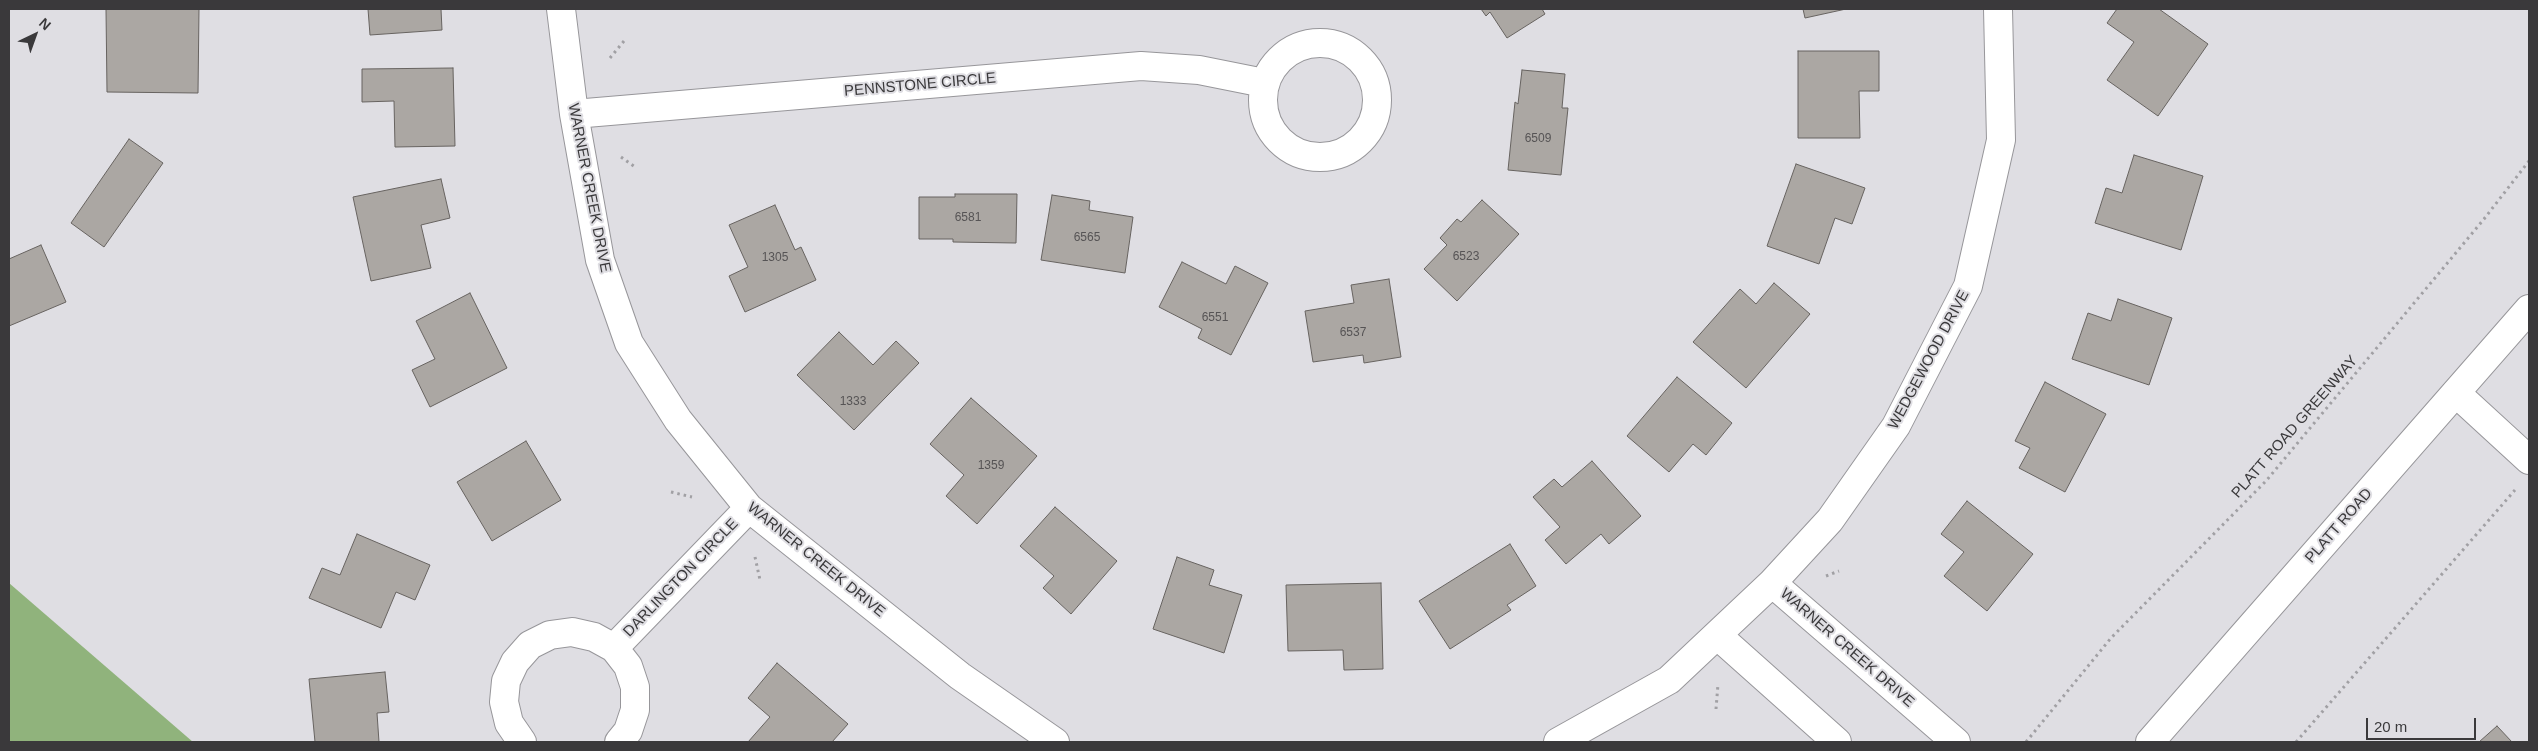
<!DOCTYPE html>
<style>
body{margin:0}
#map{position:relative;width:2538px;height:751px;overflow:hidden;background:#dfdee3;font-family:Arial,sans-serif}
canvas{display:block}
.frame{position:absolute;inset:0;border:10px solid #3a393b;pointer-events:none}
.north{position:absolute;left:10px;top:10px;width:50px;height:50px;-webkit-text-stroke:4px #dfdee3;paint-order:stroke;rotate:42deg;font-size:14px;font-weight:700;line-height:20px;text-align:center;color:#3a393b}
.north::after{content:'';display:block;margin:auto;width:18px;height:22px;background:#3a393b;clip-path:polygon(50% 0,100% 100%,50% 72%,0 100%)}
.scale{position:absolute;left:2366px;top:718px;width:110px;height:22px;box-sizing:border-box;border:2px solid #3a393b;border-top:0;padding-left:6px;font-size:15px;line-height:18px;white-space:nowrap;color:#3a393b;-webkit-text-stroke:4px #dfdee3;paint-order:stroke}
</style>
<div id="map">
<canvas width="2538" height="751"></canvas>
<div class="frame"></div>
<div class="north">N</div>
<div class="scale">20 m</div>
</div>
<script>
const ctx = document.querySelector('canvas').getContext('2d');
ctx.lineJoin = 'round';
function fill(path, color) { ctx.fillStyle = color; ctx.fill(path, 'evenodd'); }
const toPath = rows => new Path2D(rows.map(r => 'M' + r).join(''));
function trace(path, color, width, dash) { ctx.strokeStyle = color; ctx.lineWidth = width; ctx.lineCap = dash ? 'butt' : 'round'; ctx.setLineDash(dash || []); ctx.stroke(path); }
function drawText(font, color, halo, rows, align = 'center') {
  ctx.font = font + ' Arial,sans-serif'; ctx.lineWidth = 4; ctx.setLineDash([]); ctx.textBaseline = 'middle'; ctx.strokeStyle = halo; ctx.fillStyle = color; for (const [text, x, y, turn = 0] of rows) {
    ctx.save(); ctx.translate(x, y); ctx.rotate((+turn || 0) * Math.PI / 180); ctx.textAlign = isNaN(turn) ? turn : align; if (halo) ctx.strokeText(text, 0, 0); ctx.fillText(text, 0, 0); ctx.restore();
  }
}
fill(toPath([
 [9,583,193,742,9,742]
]), '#90b37c');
const building = toPath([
 [106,9,199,9,198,93,107,92,106,9],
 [368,9,441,9,442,30,370,35,368,9],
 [1481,9,1542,9,1545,14,1507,38,1490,12,1486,16,1481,9],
 [1803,9,1846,9,1805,18,1803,9],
 [2117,9,2159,9,2208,44,2158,116,2107,80,2134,42,2107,23,2117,9],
 [1798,51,1879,51,1879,91,1859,91,1860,138,1798,138,1798,51],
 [453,68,455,146,395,147,394,101,362,102,362,69,453,68],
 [1522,70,1565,74,1562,108,1568,108,1561,175,1508,170,1515,102,1518,104,1522,70],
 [129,139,163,163,104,247,71,223,129,139],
 [2134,155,2203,176,2181,250,2095,223,2106,188,2122,193,2134,155],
 [1796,164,1865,188,1852,224,1835,218,1819,264,1767,246,1796,164],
 [441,179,450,218,421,225,431,268,371,281,353,197,441,179],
 [955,194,1017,194,1016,243,953,242,953,239,919,239,919,197,955,197,955,194],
 [1052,195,1090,201,1089,210,1133,217,1125,273,1041,260,1052,195],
 [1482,200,1519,234,1457,301,1424,269,1447,245,1440,238,1457,219,1461,222,1482,200],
 [775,205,795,250,801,247,816,280,745,312,729,276,748,267,729,225,775,205],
 [41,245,66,302,9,326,9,259,41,245],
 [1182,262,1226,284,1235,266,1268,283,1231,355,1198,338,1202,329,1159,307,1182,262],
 [1389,279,1401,357,1364,363,1363,355,1313,362,1305,311,1354,303,1351,285,1389,279],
 [1774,283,1810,314,1746,388,1693,342,1740,289,1756,304,1774,283],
 [470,293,507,368,430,407,412,370,435,359,416,321,470,293],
 [2118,299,2172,318,2149,385,2072,359,2088,313,2111,321,2118,299],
 [839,332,873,365,896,341,919,363,854,430,797,375,839,332],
 [1677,377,1732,423,1706,455,1693,444,1669,472,1627,436,1677,377],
 [2045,382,2106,414,2065,492,2019,468,2030,448,2015,441,2045,382],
 [971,398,1037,456,977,524,946,496,964,475,930,444,971,398],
 [526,441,561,500,492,541,457,482,526,441],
 [1592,461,1641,516,1609,544,1601,534,1566,564,1545,540,1560,527,1533,497,1554,479,1562,487,1592,461],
 [1967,501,2033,554,1987,611,1944,576,1964,552,1941,534,1967,501],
 [1055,507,1117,561,1071,614,1043,588,1054,576,1020,546,1055,507],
 [357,534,430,565,415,600,396,592,381,628,309,598,322,568,340,575,357,534],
 [1510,544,1536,586,1507,605,1511,610,1450,649,1419,601,1510,544],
 [1177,557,1214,570,1209,585,1242,595,1224,653,1153,629,1177,557],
 [1381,583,1383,669,1344,670,1343,650,1288,651,1286,585,1381,583],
 [777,663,848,724,832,742,748,742,770,717,748,698,777,663],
 [385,672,389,712,377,713,379,742,315,742,309,679,385,672],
 [2497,726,2512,742,2479,742,2497,726]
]);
fill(building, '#aba7a3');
trace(building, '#676360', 1);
const street = toPath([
 [561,9,574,114,600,260,629,343,678,420,749,508,960,676,1055,742],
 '1263 100a57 57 0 1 1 114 0a57 57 0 1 1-114 0Z',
 [574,114,1141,66,1199,70,1264,83],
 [2456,393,2529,460],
 [1772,583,1956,742],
 [1717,635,1837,742],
 [614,648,749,508],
 [522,742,509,723,504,702,506,681,515,662,530,645,550,635,572,632,594,637,614,648,628,666,635,687,635,710,628,731,619,742],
 [1558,742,1669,680,1772,583,1830,520,1896,426,1968,286,2001,140,1998,9]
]);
const secondary = toPath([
 [2150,742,2529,309]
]);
trace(street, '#97969a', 30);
trace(secondary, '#97969a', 30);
trace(toPath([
 [610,58,624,41],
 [621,157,635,167],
 [671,492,692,497],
 [755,557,760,580],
 [1826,576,1839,571],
 [1716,709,1718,684],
 [2026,742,2111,638,2266,481,2484,219,2529,161],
 [2296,742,2515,490]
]), '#a1a0a4', 3, [2.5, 4]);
trace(street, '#fff', 28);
trace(secondary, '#fff', 28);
drawText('12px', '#565455', null, [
 ["6509",1538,139],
 ["6581",968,218],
 ["6565",1087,238],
 ["6523",1466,257],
 ["1305",775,258],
 ["6551",1215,318],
 ["6537",1353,333],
 ["1333",853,402],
 ["1359",991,466]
]);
drawText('15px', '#3a393b', '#dfdee3', [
 ["PENNSTONE CIRCLE",920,85,-5],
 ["WARNER CREEK DRIVE",589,188,79],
 ["WEDGEWOOD DRIVE",1929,360,-62],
 ["PLATT ROAD GREENWAY",2295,427,-49],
 ["PLATT ROAD",2339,526,-49],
 ["WARNER CREEK DRIVE",816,560,39],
 ["DARLINGTON CIRCLE",681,578,-46],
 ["WARNER CREEK DRIVE",1847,648,41]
]);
</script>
